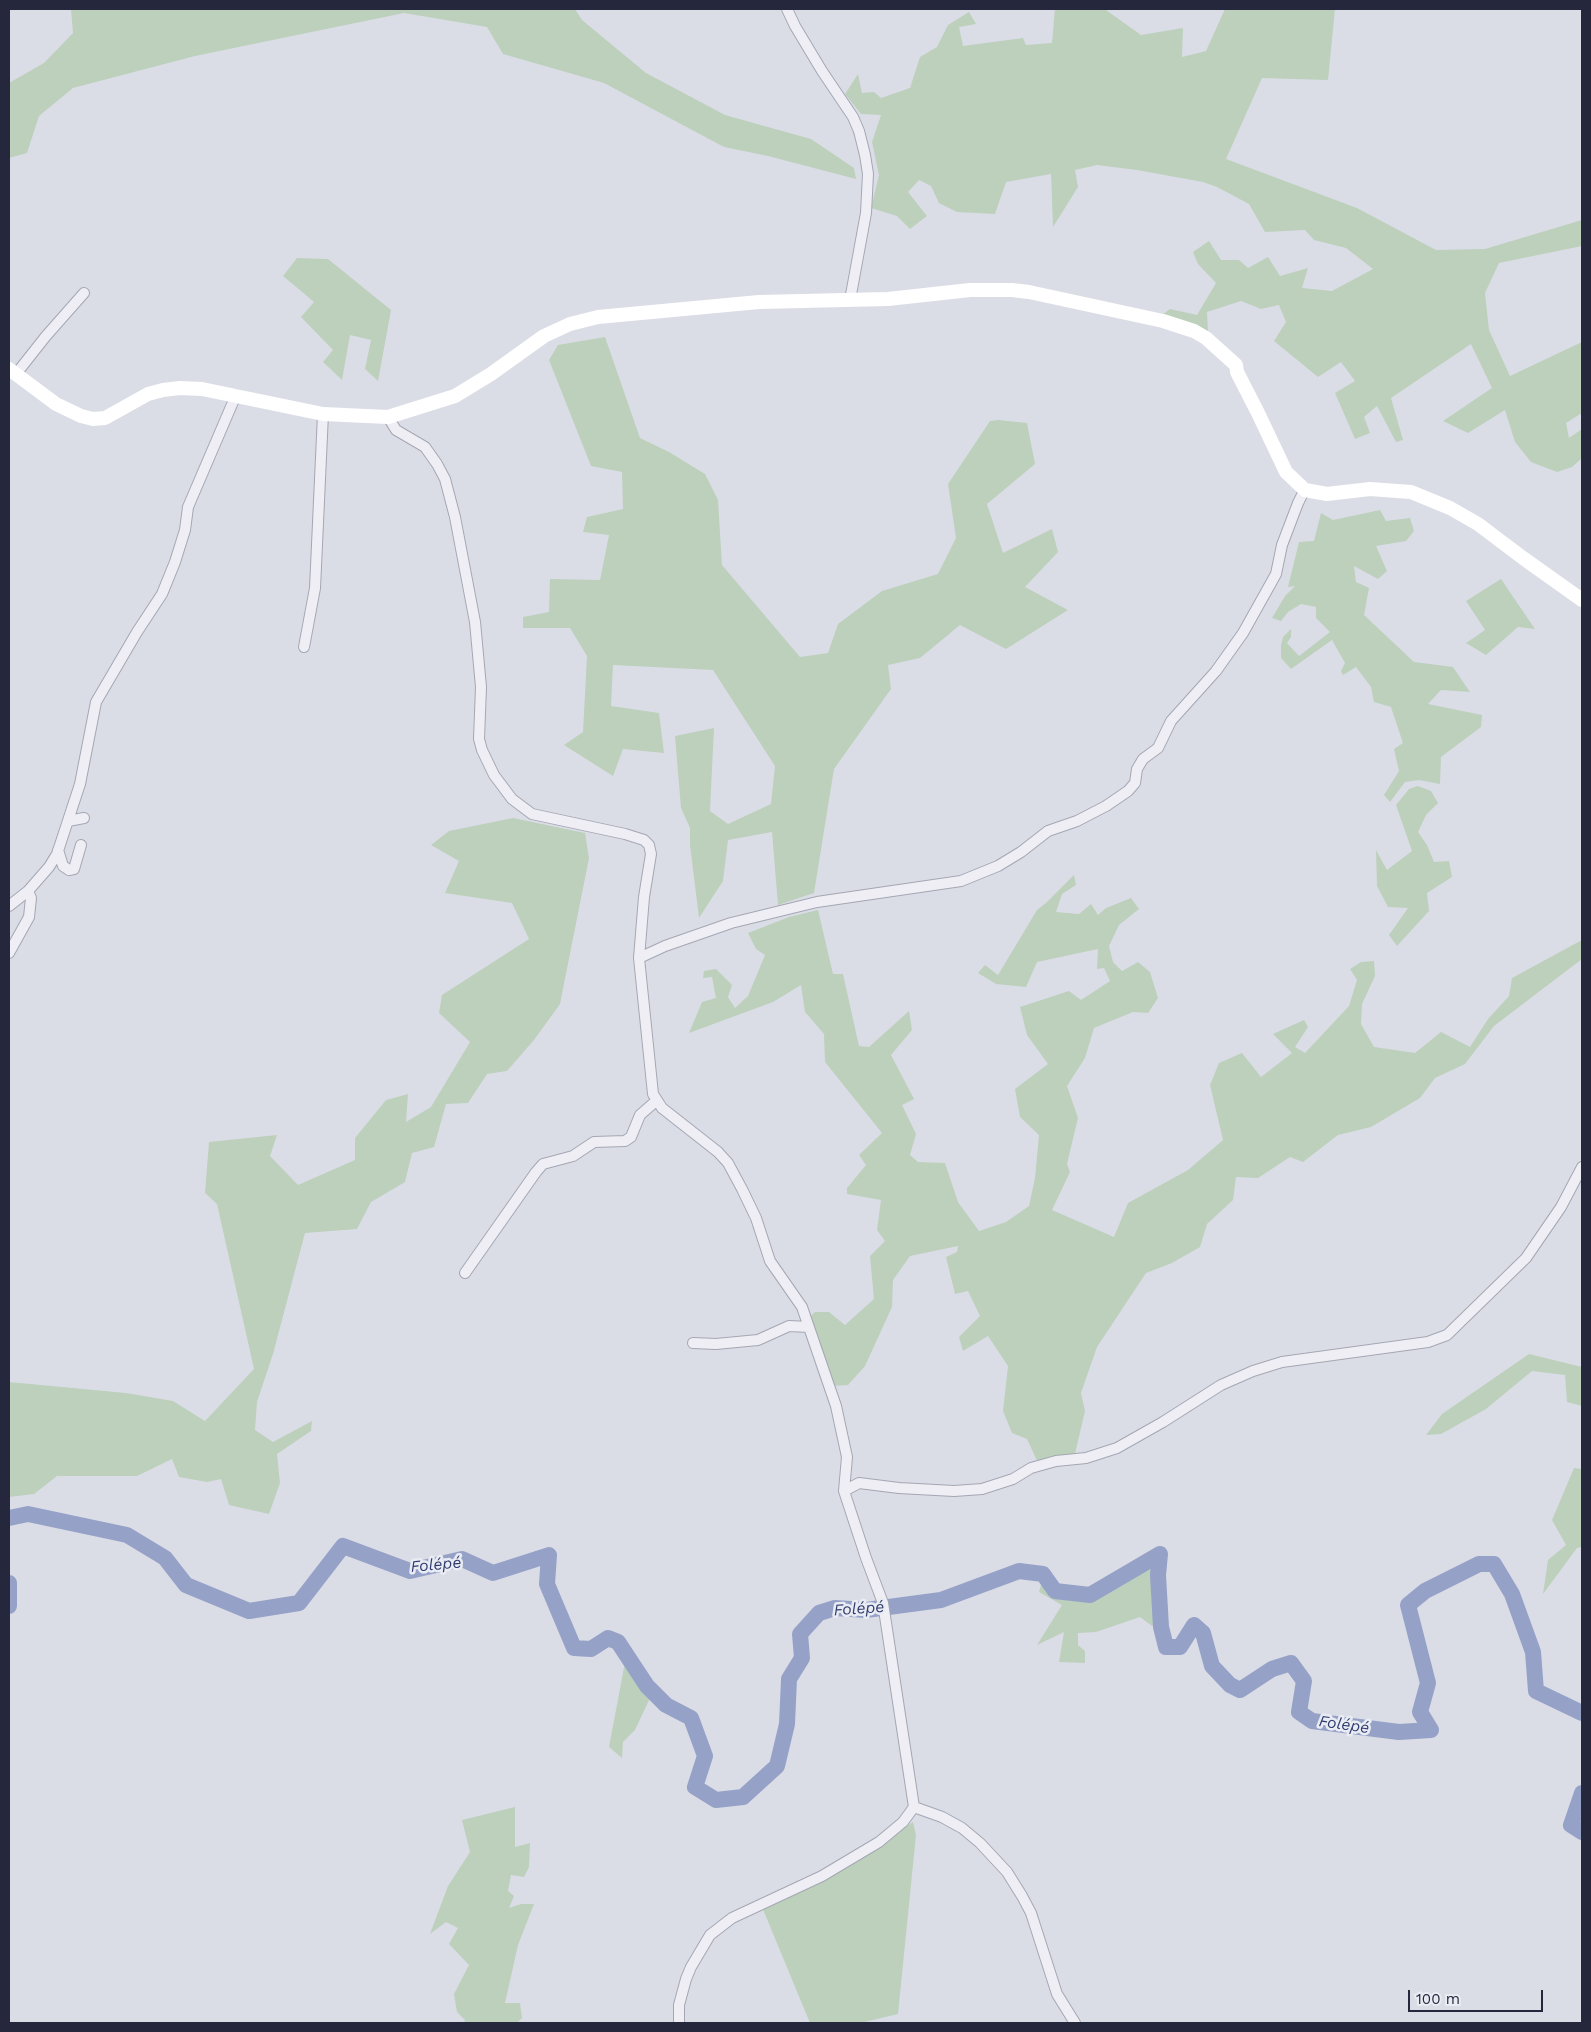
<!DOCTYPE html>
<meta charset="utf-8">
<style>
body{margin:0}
#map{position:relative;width:1591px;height:2032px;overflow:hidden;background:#dbdde6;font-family:"Work Sans",sans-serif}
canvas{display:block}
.frame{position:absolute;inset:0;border:10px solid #25283c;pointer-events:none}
.scale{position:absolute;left:1408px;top:1990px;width:135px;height:22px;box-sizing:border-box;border:2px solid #25283c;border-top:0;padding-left:6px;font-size:15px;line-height:18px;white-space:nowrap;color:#25283c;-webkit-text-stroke:4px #eaecf4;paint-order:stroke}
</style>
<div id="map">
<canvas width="1591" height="2032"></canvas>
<div class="frame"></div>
<div class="scale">100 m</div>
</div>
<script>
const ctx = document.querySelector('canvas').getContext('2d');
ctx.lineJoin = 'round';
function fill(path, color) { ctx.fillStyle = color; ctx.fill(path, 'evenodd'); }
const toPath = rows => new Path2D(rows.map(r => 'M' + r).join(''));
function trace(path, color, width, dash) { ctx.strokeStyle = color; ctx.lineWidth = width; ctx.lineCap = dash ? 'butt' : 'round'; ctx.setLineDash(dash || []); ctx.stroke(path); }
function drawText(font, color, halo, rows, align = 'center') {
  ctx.font = font + ' "Work Sans",sans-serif'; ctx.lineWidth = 5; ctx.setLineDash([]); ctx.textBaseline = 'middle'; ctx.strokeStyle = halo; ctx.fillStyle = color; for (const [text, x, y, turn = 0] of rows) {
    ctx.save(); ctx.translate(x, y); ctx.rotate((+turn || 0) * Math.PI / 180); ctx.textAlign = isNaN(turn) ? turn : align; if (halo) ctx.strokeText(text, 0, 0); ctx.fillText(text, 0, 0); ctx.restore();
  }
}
fill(toPath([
 [71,9,575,9,582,20,646,73,725,115,811,139,854,168,856,179,768,156,724,147,604,83,503,54,487,27,404,13,195,56,73,88,39,116,27,153,9,158,9,83,44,63,73,33],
 [1055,9,1106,10,1141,35,1183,28,1182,57,1206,51,1225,9,1335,9,1328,80,1262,78,1226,159,1357,208,1436,250,1485,249,1582,220,1582,246,1499,263,1485,293,1489,330,1510,376,1582,342,1582,413,1566,423,1569,438,1582,429,1582,458,1572,467,1557,472,1531,462,1515,442,1505,410,1468,433,1443,421,1492,388,1471,344,1391,398,1403,440,1396,442,1377,406,1364,417,1370,433,1355,439,1335,393,1355,381,1341,362,1318,377,1274,341,1286,322,1279,305,1261,309,1241,301,1207,312,1208,332,1162,315,1170,309,1197,315,1216,283,1198,264,1193,252,1209,241,1221,260,1239,260,1248,268,1268,257,1280,276,1308,268,1302,288,1332,291,1373,269,1346,248,1314,240,1305,230,1265,232,1249,204,1217,187,1203,182,1137,170,1097,165,1075,170,1078,187,1053,227,1051,174,1006,182,995,214,957,212,939,203,931,186,919,180,908,192,927,216,910,229,897,216,871,208,879,175,872,142,881,115,861,114,845,94,858,74,862,93,874,92,881,98,910,88,920,57,937,47,948,25,969,12,976,24,959,27,963,46,1023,38,1026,45,1052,43],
 [297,258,328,259,391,310,378,381,365,369,371,340,350,335,342,380,323,362,333,350,301,317,314,302,283,276],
 [605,337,640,438,669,452,705,474,718,500,722,565,800,657,828,653,838,624,882,591,938,574,956,538,948,484,990,421,998,420,1027,423,1035,464,987,504,1003,553,1052,529,1058,552,1025,587,1068,610,1006,649,960,625,920,658,888,665,891,689,834,769,814,893,778,905,772,832,728,840,723,881,699,918,690,845,690,828,681,808,675,736,714,728,710,811,728,824,771,804,775,766,713,670,613,665,611,706,659,713,664,753,623,749,613,776,564,745,583,732,587,656,570,628,523,628,523,617,549,612,550,579,600,580,609,535,583,532,587,517,623,509,622,472,591,466,549,360,558,345],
 [1380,510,1386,521,1410,518,1414,531,1406,541,1376,546,1387,571,1378,579,1354,566,1356,582,1369,588,1364,615,1414,662,1453,667,1470,692,1441,690,1428,704,1482,715,1481,727,1441,757,1440,784,1419,780,1405,782,1390,802,1384,795,1399,771,1394,749,1403,743,1391,707,1374,702,1371,687,1356,667,1343,675,1341,671,1345,663,1332,640,1291,669,1281,658,1281,645,1283,637,1291,629,1291,637,1287,643,1299,656,1330,632,1316,618,1316,607,1301,604,1288,612,1281,621,1272,618,1285,596,1295,586,1288,587,1299,542,1314,541,1321,513,1333,520],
 [1501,579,1535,629,1518,627,1486,655,1466,643,1485,630,1466,601],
 [1418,786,1431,791,1438,803,1426,815,1418,832,1427,845,1434,862,1449,861,1452,877,1427,893,1429,911,1397,946,1389,935,1408,908,1388,907,1377,886,1376,850,1387,870,1412,851,1396,805,1409,789],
 [513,818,585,833,589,858,560,1004,534,1040,507,1071,487,1074,468,1103,446,1104,434,1147,412,1153,405,1182,371,1202,357,1229,305,1233,273,1354,257,1402,255,1430,273,1442,312,1421,311,1431,277,1454,280,1483,269,1514,229,1505,221,1479,207,1482,179,1477,172,1459,137,1476,57,1476,34,1494,9,1497,9,1382,126,1393,173,1401,205,1421,254,1369,217,1204,205,1193,209,1142,277,1135,270,1156,298,1185,355,1160,355,1138,386,1100,408,1094,406,1122,431,1107,470,1042,439,1013,442,995,529,939,512,903,445,893,459,861,431,845,449,831],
 [1074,875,1076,885,1062,894,1056,912,1079,914,1091,904,1098,915,1106,908,1131,898,1139,909,1119,925,1109,946,1113,962,1122,971,1138,962,1150,972,1158,998,1148,1013,1133,1012,1094,1028,1085,1058,1067,1086,1078,1118,1067,1164,1070,1172,1052,1210,1114,1237,1128,1203,1188,1170,1223,1140,1210,1085,1219,1063,1242,1053,1261,1077,1292,1053,1273,1034,1304,1020,1308,1027,1295,1047,1305,1053,1349,1006,1357,980,1350,969,1361,962,1374,961,1375,976,1362,1004,1361,1024,1374,1047,1415,1053,1441,1032,1470,1047,1488,1019,1509,996,1512,978,1582,940,1582,959,1494,1026,1465,1064,1435,1078,1420,1098,1371,1127,1338,1135,1303,1162,1290,1157,1258,1178,1236,1177,1233,1200,1207,1224,1200,1247,1172,1263,1146,1273,1097,1347,1081,1393,1085,1411,1074,1458,1039,1465,1027,1439,1012,1433,1003,1411,1008,1366,988,1336,963,1351,959,1337,980,1316,968,1291,955,1294,946,1257,957,1252,958,1246,910,1256,893,1280,892,1307,865,1366,848,1385,831,1386,823,1361,801,1325,815,1312,829,1312,845,1325,874,1299,870,1256,885,1241,877,1230,881,1200,847,1194,847,1188,866,1165,859,1155,882,1133,825,1062,824,1034,805,1012,801,985,773,1002,689,1033,702,1002,716,998,712,977,703,978,704,971,716,969,732,985,728,997,735,1008,748,996,765,955,756,949,748,933,789,917,818,910,833,974,843,974,859,1046,869,1047,909,1011,912,1030,891,1055,914,1099,902,1105,916,1134,910,1155,918,1162,945,1163,958,1202,979,1231,1006,1222,1029,1206,1035,1178,1039,1135,1020,1117,1015,1089,1048,1064,1027,1035,1020,1007,1069,991,1081,1000,1110,981,1104,968,1097,969,1098,949,1037,962,1026,987,996,984,978,973,985,965,998,975,1037,910,1047,902],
 [1529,1354,1582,1367,1582,1406,1567,1402,1565,1375,1532,1371,1486,1409,1441,1434,1426,1435,1442,1414],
 [1574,1468,1582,1469,1582,1547,1577,1548,1543,1594,1548,1560,1566,1545,1552,1520],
 [1147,1559,1155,1561,1159,1571,1156,1594,1162,1621,1152,1626,1140,1617,1096,1632,1078,1633,1078,1645,1085,1651,1085,1663,1059,1662,1064,1632,1037,1645,1062,1605,1039,1592,1042,1581,1066,1596,1089,1601,1135,1574],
 [625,1662,636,1681,650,1698,635,1730,623,1742,622,1758,609,1747],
 [515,1807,515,1847,530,1843,529,1867,524,1877,511,1875,508,1891,514,1896,509,1908,521,1904,534,1904,518,1945,505,2003,520,2003,522,2018,517,2023,464,2023,465,2020,457,2012,454,1994,469,1965,449,1944,458,1928,446,1922,430,1934,448,1886,470,1852,462,1820],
 [913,1822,916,1835,898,2014,860,2023,810,2023,762,1907,825,1880]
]), '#bcd0bc');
trace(toPath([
 [9,1518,28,1514,127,1535,165,1558,186,1585,249,1611,299,1603,343,1546,410,1571,462,1559,493,1573,549,1555,547,1584,574,1648,591,1649,608,1638,618,1642,647,1686,666,1705,691,1718,705,1756,695,1787,716,1800,743,1797,777,1766,787,1724,789,1679,802,1658,800,1634,819,1613,835,1608,866,1610,941,1600,1019,1571,1043,1574,1055,1591,1090,1595,1160,1554,1158,1575,1161,1627,1166,1647,1180,1647,1194,1625,1203,1633,1212,1666,1230,1685,1240,1690,1272,1669,1291,1663,1304,1681,1299,1712,1312,1721,1399,1732,1431,1730,1420,1712,1428,1683,1408,1605,1425,1591,1479,1564,1494,1564,1512,1594,1533,1652,1536,1691,1582,1713],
 [9,1583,9,1606],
 [1582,1793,1571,1825,1582,1832]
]), '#95a1c7', 16);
const street = toPath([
 [787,9,795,26,822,71,853,117,859,131,865,155,868,174,866,213,850,300],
 [16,374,46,336,84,293],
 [388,417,396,430,425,447,437,464,445,479,455,517,475,622,481,687,479,739,482,750,494,775,512,799,532,814,625,834,644,840,649,845,651,854,644,897,639,958,653,1094,662,1108,718,1152,728,1163,742,1189,756,1218,770,1261,802,1307,836,1406,847,1457,844,1491,866,1558,883,1603,914,1807,942,1817,962,1828,980,1843,1007,1872,1022,1896,1031,1913,1057,1994,1075,2023],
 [304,647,315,588,323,414],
 [68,821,84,818],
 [58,850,63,866,69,870,74,869,81,845],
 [9,906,28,891,49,867,57,854,80,784,96,702,137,632,162,594,175,562,185,530,188,507,236,395],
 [9,953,29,917,31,898,28,891],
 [639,958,665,946,731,923,817,902,961,881,998,866,1021,852,1048,831,1077,821,1106,806,1128,791,1135,783,1137,769,1143,759,1158,748,1171,721,1216,671,1243,633,1276,574,1282,545,1298,503,1305,489],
 [465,1273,536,1172,543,1164,573,1156,594,1142,625,1141,631,1137,640,1115,656,1101],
 [693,1343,716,1344,758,1340,789,1326,809,1327],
 [844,1491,859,1483,899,1488,954,1491,982,1489,1013,1479,1031,1468,1056,1461,1086,1458,1117,1448,1163,1422,1221,1385,1253,1371,1282,1362,1428,1342,1447,1335,1526,1258,1561,1207,1582,1167],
 [679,2023,679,2005,686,1979,691,1967,710,1935,732,1918,822,1876,879,1842,903,1822,914,1807]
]);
trace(street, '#a4a7b3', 12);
trace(street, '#eeeef4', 10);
trace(toPath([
 [9,369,56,404,81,416,93,419,105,418,148,394,163,390,180,388,202,389,323,414,388,417,455,396,491,374,544,336,570,324,598,317,759,302,888,299,970,290,1012,290,1029,292,1163,321,1194,331,1206,338,1236,365,1237,372,1258,413,1286,472,1305,490,1327,494,1370,489,1411,492,1450,508,1478,524,1523,558,1582,600]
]), '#fff', 14);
drawText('italic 16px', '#303c6f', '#eaecf4', [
 ["Folépé",436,1565,-5],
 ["Folépé",859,1609,-4],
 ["Folépé",1344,1725,8]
]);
</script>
